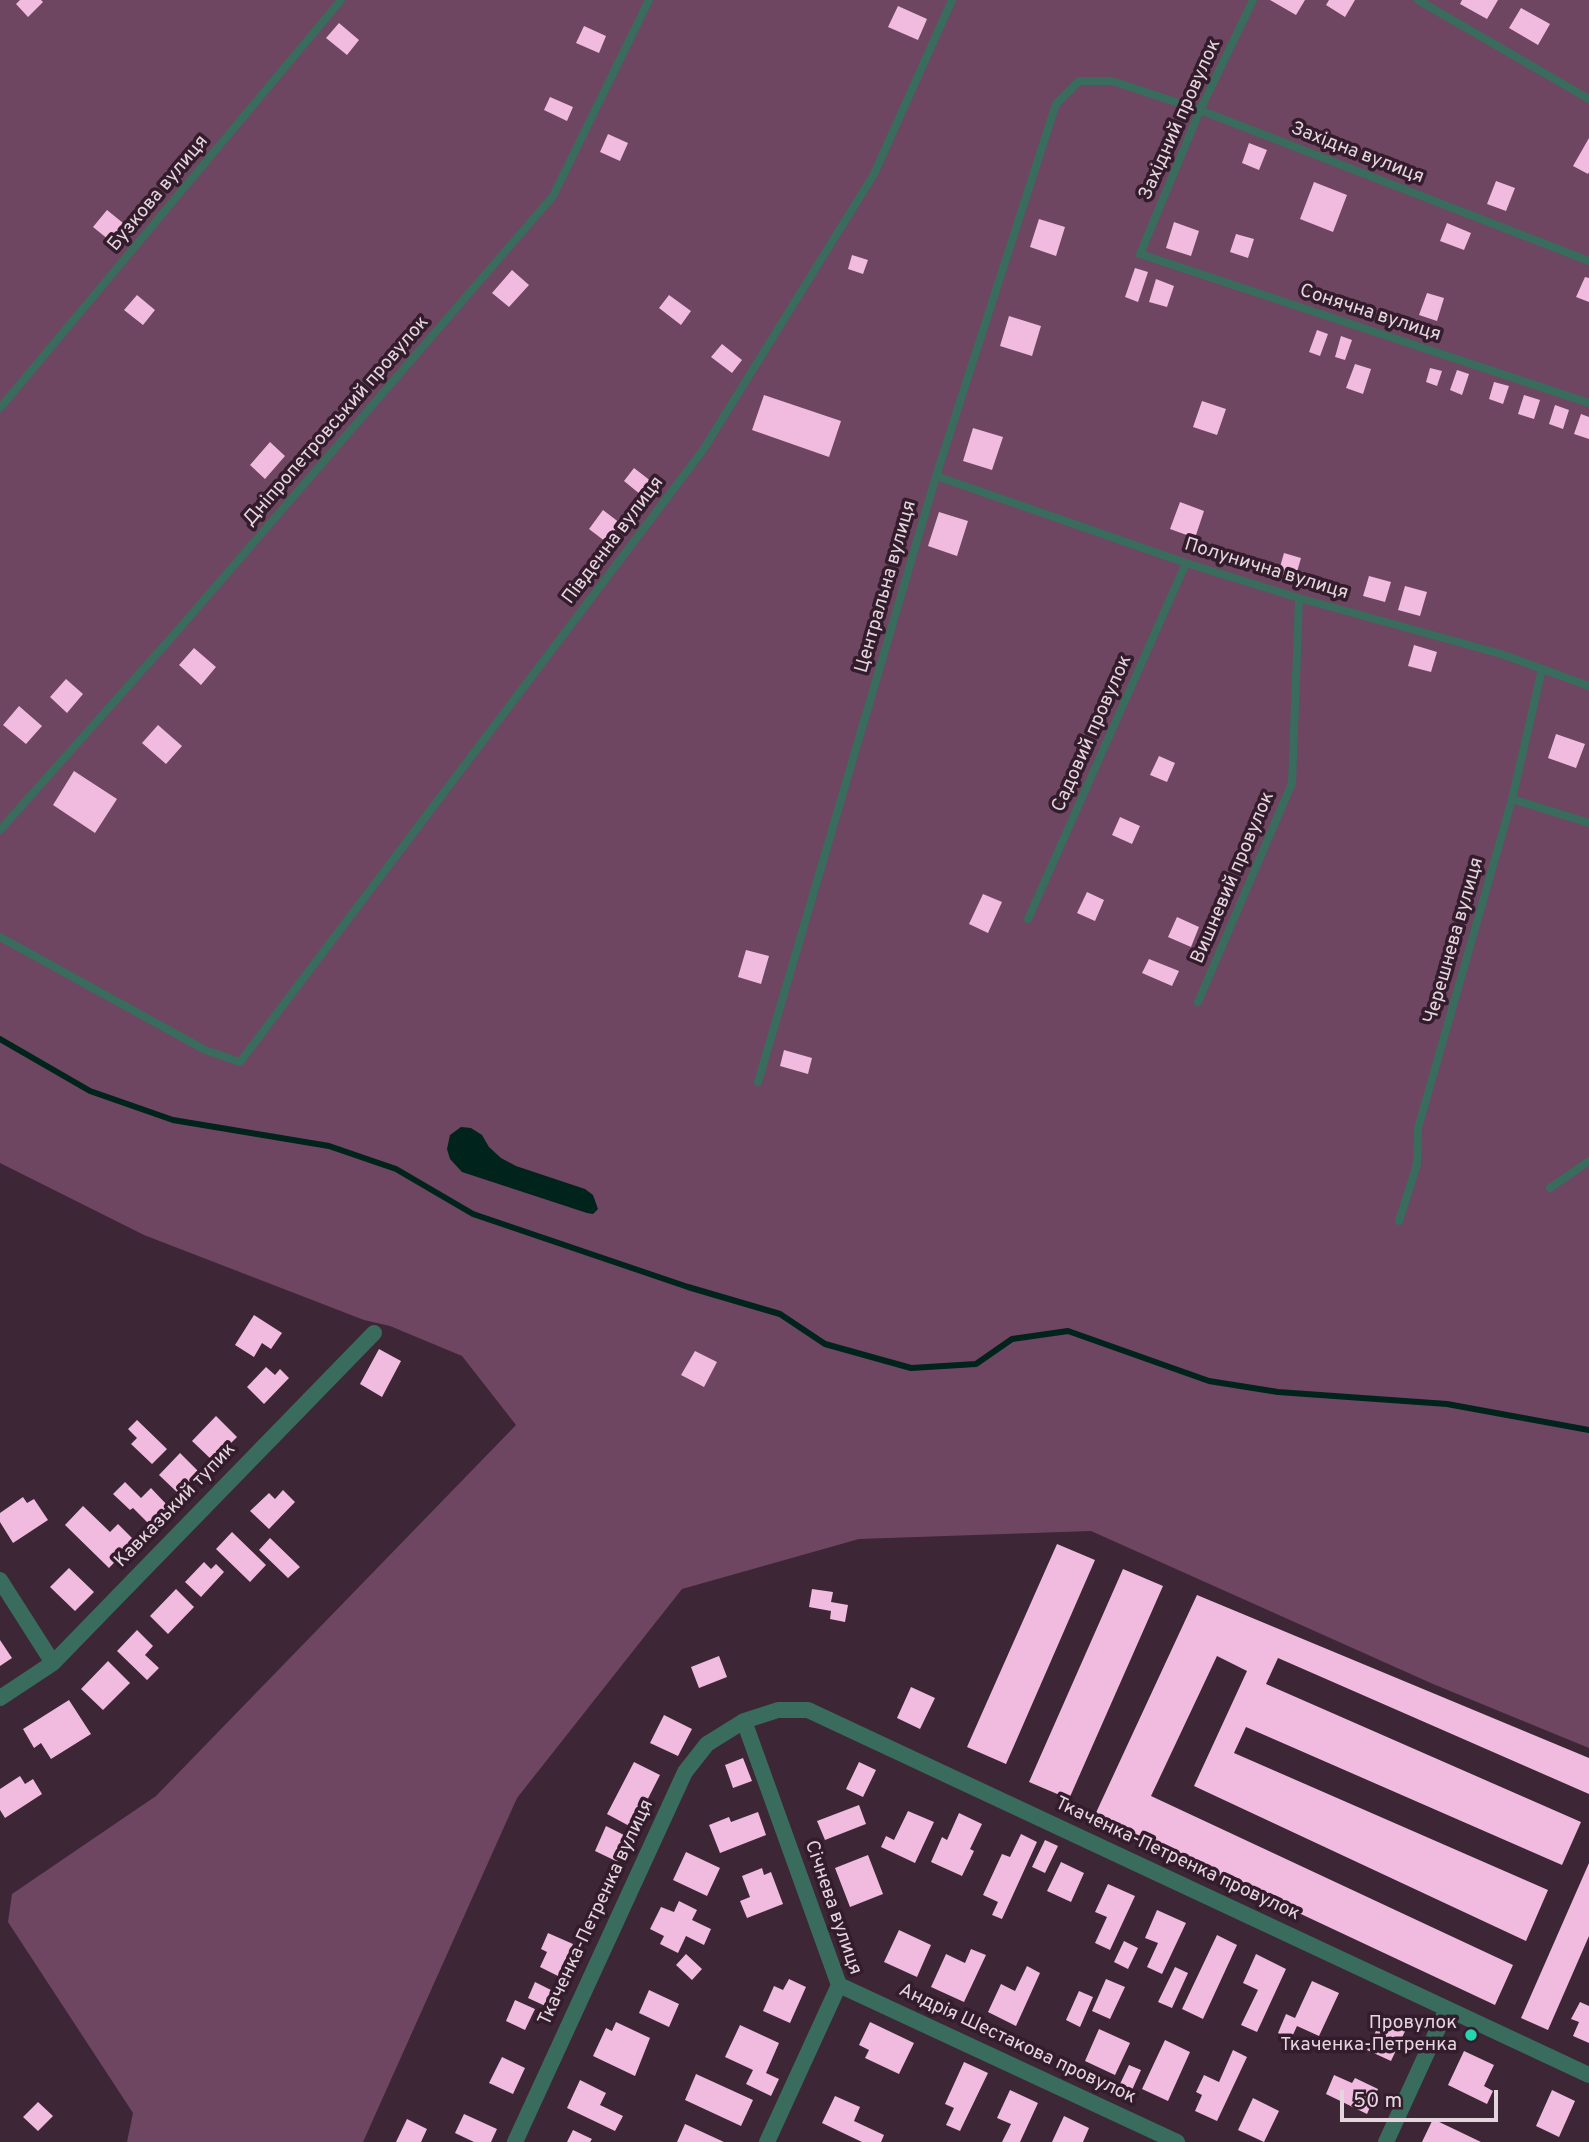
<!DOCTYPE html>
<meta charset="utf-8">
<style>
body{margin:0}
#map{position:relative;width:1589px;height:2142px;overflow:hidden;background:#3d2636;font-family:Overpass,sans-serif}
canvas{display:block}
.scale{position:absolute;left:1340px;top:2090px;width:158px;height:32px;box-sizing:border-box;border:4px solid #e5d5df;border-top:0;padding-left:9px;font-size:21px;line-height:24px;white-space:nowrap;color:#e5d5df;-webkit-text-stroke:5px #331c2c;paint-order:stroke}
</style>
<div id="map">
<canvas width="1589" height="2142"></canvas>
<div class="scale">50 m</div>
</div>
<script>
const ctx = document.querySelector('canvas').getContext('2d');
ctx.lineJoin = 'round';
function fill(path, color) { ctx.fillStyle = color; ctx.fill(path, 'evenodd'); }
const toPath = rows => new Path2D(rows.map(r => 'M' + r).join(''));
function trace(path, color, width, dash) { ctx.strokeStyle = color; ctx.lineWidth = width; ctx.lineCap = dash ? 'butt' : 'round'; ctx.setLineDash(dash || []); ctx.stroke(path); }
function drawText(font, color, halo, rows, align = 'center') {
  ctx.font = font + ' Overpass,sans-serif'; ctx.lineWidth = 7; ctx.setLineDash([]); ctx.textBaseline = 'middle'; ctx.strokeStyle = halo; ctx.fillStyle = color; for (const [text, x, y, turn = 0] of rows) {
    ctx.save(); ctx.translate(x, y); ctx.rotate((+turn || 0) * Math.PI / 180); ctx.textAlign = isNaN(turn) ? turn : align; if (halo) ctx.strokeText(text, 0, 0); ctx.fillText(text, 0, 0); ctx.restore();
  }
}
fill(toPath([
 [0,0,1589,0,1589,1748,1433,1684,1091,1531,859,1539,682,1589,517,1798,363,2142,127,2142,133,2113,8,1922,12,1894,156,1796,516,1425,462,1356,390,1326,364,1320,144,1235,0,1163]
]), '#6e4661');
fill(toPath([
 [461,1127,471,1128,482,1135,489,1147,501,1158,516,1166,585,1189,593,1195,598,1209,593,1214,587,1213,462,1172,450,1159,447,1149,450,1135]
]), '#00241b');
trace(toPath([
 [0,1039,90,1091,173,1120,329,1146,396,1169,473,1214,688,1287,780,1314,825,1344,911,1368,976,1364,1012,1339,1068,1331,1209,1381,1278,1392,1447,1404,1589,1430]
]), '#00241b', 6);
fill(toPath([
 [20,0,41,0,43,2,28,17,16,4],
 [1270,0,1305,0,1296,15],
 [1329,0,1355,0,1345,17,1326,5],
 [1462,0,1498,0,1487,19,1460,4],
 [898,6,927,19,918,40,888,27],
 [1521,8,1550,24,1538,45,1509,28],
 [339,23,359,40,347,55,326,38],
 [584,26,606,36,599,53,576,43],
 [550,97,573,107,567,121,544,110],
 [608,134,628,143,620,161,600,152],
 [1589,138,1589,172,1588,174,1573,166],
 [1249,143,1267,150,1259,170,1242,163],
 [1496,181,1515,188,1506,211,1487,204],
 [1314,182,1347,195,1333,232,1300,219],
 [107,210,128,227,114,244,93,227],
 [1039,219,1065,227,1056,256,1030,247],
 [1174,222,1199,231,1191,256,1166,248],
 [1447,223,1471,233,1464,250,1440,241],
 [1236,234,1254,239,1248,258,1230,252],
 [852,255,868,260,863,274,848,269],
 [1135,268,1148,272,1138,302,1125,297],
 [512,270,529,285,509,307,492,293],
 [1585,277,1589,278,1589,302,1576,297],
 [1156,279,1174,286,1167,307,1149,302],
 [1427,293,1444,298,1437,321,1419,315],
 [137,295,155,310,143,325,124,310],
 [669,295,691,311,681,325,659,308],
 [1009,316,1041,326,1032,356,1000,346],
 [1317,330,1328,334,1320,356,1309,352],
 [1341,336,1352,340,1345,360,1335,357],
 [722,344,742,360,732,373,711,357],
 [1355,364,1371,369,1363,394,1346,388],
 [1430,368,1442,371,1437,386,1426,382],
 [1457,370,1469,374,1462,395,1450,390],
 [1494,382,1509,386,1503,404,1489,399],
 [764,395,841,421,829,457,752,430],
 [1524,395,1540,400,1534,419,1518,414],
 [1202,401,1226,409,1217,435,1193,427],
 [1555,405,1569,410,1563,429,1549,424],
 [1581,414,1589,417,1589,439,1574,434],
 [973,428,1003,437,992,470,963,461],
 [270,442,285,456,265,479,250,465],
 [634,468,656,485,646,499,624,481],
 [1180,502,1204,511,1195,538,1170,529],
 [603,510,620,523,606,542,589,529],
 [939,512,968,521,957,556,928,546],
 [1284,553,1301,558,1295,579,1278,574],
 [1369,576,1391,582,1385,602,1363,596],
 [1405,586,1427,592,1420,616,1398,610],
 [1414,645,1437,652,1431,672,1408,666],
 [194,648,216,667,201,685,179,665],
 [66,679,83,694,67,713,50,697],
 [19,706,42,726,26,744,3,725],
 [158,725,182,746,166,764,142,743],
 [1556,734,1585,744,1576,768,1548,758],
 [1159,756,1175,763,1167,782,1150,775],
 [74,771,117,799,95,833,53,805],
 [1120,817,1140,826,1132,844,1112,835],
 [1087,892,1104,900,1095,921,1077,913],
 [983,894,1002,902,988,933,969,924],
 [1177,917,1199,927,1191,947,1168,937],
 [746,950,769,956,761,984,738,977],
 [1149,959,1179,971,1172,986,1142,973],
 [784,1050,812,1058,808,1074,780,1066],
 [254,1315,282,1333,271,1349,262,1343,254,1357,235,1345],
 [379,1349,401,1361,382,1397,360,1384],
 [695,1351,717,1362,704,1387,681,1375],
 [266,1367,275,1375,280,1369,289,1378,264,1404,247,1387],
 [216,1416,237,1437,213,1461,192,1441],
 [137,1420,167,1449,152,1464,131,1444,137,1438,128,1429],
 [180,1453,200,1473,180,1495,159,1475],
 [125,1482,141,1498,151,1488,168,1506,150,1525,133,1508,130,1510,113,1494],
 [283,1490,295,1502,269,1529,250,1511,269,1493,275,1499],
 [23,1497,27,1503,34,1499,48,1520,13,1543,0,1522,0,1513],
 [83,1506,110,1532,118,1524,135,1541,109,1568,65,1525],
 [232,1532,266,1565,250,1582,216,1549],
 [270,1538,300,1567,288,1578,259,1550],
 [1057,1544,1095,1560,1006,1764,967,1747],
 [204,1562,211,1569,216,1564,224,1572,201,1597,185,1582],
 [69,1568,94,1592,75,1611,50,1587],
 [1123,1569,1163,1586,1069,1799,1029,1782],
 [176,1589,194,1607,168,1634,150,1616],
 [812,1589,833,1592,831,1602,848,1605,845,1622,830,1619,831,1611,809,1607],
 [1197,1595,1589,1758,1589,1794,1278,1658,1266,1684,1581,1822,1562,1865,1246,1727,1234,1753,1548,1890,1526,1941,1194,1786,1247,1671,1217,1656,1151,1796,1513,1965,1495,2005,1094,1817],
 [137,1630,153,1646,145,1655,159,1668,147,1680,117,1651],
 [0,1640,12,1658,0,1666],
 [719,1656,727,1677,699,1688,691,1667],
 [108,1661,130,1683,103,1710,81,1689],
 [911,1687,935,1698,920,1729,897,1718],
 [69,1700,91,1734,51,1759,41,1743,34,1748,23,1729],
 [664,1715,692,1729,678,1756,650,1743],
 [743,1758,752,1781,733,1788,725,1765],
 [634,1762,660,1775,633,1828,607,1814],
 [859,1762,876,1770,863,1797,846,1789],
 [20,1776,25,1784,33,1779,42,1794,5,1818,0,1810,0,1789],
 [859,1805,866,1824,825,1840,817,1821],
 [908,1811,934,1822,915,1863,881,1847,886,1836,894,1840],
 [758,1812,766,1835,720,1853,709,1825,729,1817,731,1822],
 [959,1813,982,1824,970,1849,974,1851,962,1876,931,1862,942,1837,947,1840],
 [606,1826,630,1838,618,1862,595,1851],
 [1021,1834,1037,1842,1002,1919,992,1915,998,1902,983,1895,1002,1854,1010,1857],
 [1045,1840,1058,1846,1045,1873,1032,1867],
 [686,1852,720,1868,707,1896,673,1880],
 [868,1855,883,1894,850,1907,835,1868],
 [1061,1862,1084,1873,1071,1902,1047,1891],
 [1589,1863,1589,1936,1548,2030,1521,2018],
 [762,1868,764,1875,771,1872,783,1904,747,1918,740,1901,750,1897,742,1876],
 [1108,1884,1135,1896,1110,1950,1095,1943,1107,1917,1095,1912],
 [679,1901,697,1910,692,1920,711,1929,704,1945,686,1936,678,1953,660,1944,664,1936,650,1929,661,1907,674,1912],
 [1157,1910,1186,1923,1162,1974,1147,1967,1158,1943,1145,1938],
 [899,1930,931,1945,917,1977,884,1962],
 [548,1933,573,1944,558,1976,540,1967,547,1952,541,1949],
 [1217,1935,1237,1945,1203,2019,1182,2009],
 [1124,1941,1138,1948,1128,1969,1114,1962],
 [971,1949,986,1955,964,2002,931,1987,946,1954,965,1963],
 [686,1954,702,1969,692,1980,676,1965],
 [1256,1954,1286,1969,1257,2032,1241,2025,1258,1990,1243,1983],
 [1027,1966,1040,1973,1016,2026,988,2012,1001,1984,1015,1991],
 [1175,1967,1188,1973,1172,2008,1158,2002],
 [789,1979,806,1987,790,2023,763,2011,774,1986,783,1990],
 [1106,1979,1125,1987,1110,2019,1092,2011],
 [1312,1981,1339,1993,1319,2036,1297,2026,1291,2039,1278,2033,1286,2014,1295,2018],
 [535,1982,561,1995,554,2010,528,1998],
 [649,1990,679,2004,669,2027,639,2013],
 [1079,1991,1093,1997,1080,2027,1066,2020],
 [515,2000,535,2009,525,2030,506,2021],
 [1580,2002,1589,2006,1589,2043,1573,2036,1579,2022,1571,2019],
 [1383,2016,1407,2027,1391,2061,1367,2050],
 [616,2022,650,2038,635,2076,593,2056,606,2028,612,2031],
 [870,2022,914,2043,899,2074,865,2058,869,2050,859,2045],
 [740,2025,779,2043,766,2073,779,2079,771,2096,746,2084,753,2070,725,2057],
 [1099,2029,1130,2043,1115,2075,1085,2061],
 [1165,2040,1190,2052,1168,2101,1142,2089],
 [1233,2050,1247,2057,1217,2121,1195,2111,1202,2095,1196,2092,1204,2075,1219,2082],
 [1464,2051,1494,2065,1484,2086,1493,2091,1487,2104,1448,2085],
 [502,2057,525,2068,513,2094,489,2083],
 [964,2062,988,2073,960,2131,946,2125,954,2108,945,2104],
 [1129,2065,1141,2070,1132,2090,1120,2084],
 [696,2074,753,2100,741,2126,685,2100],
 [1334,2075,1352,2083,1355,2078,1378,2089,1367,2114,1326,2094],
 [580,2080,606,2093,600,2105,623,2116,615,2131,567,2108],
 [1010,2090,1038,2103,1020,2142,1002,2142,1011,2124,997,2118],
 [1552,2090,1575,2101,1559,2137,1536,2126],
 [835,2096,860,2107,854,2121,884,2135,881,2142,862,2142,822,2123],
 [1253,2098,1279,2111,1264,2142,1238,2130],
 [38,2102,53,2116,38,2131,23,2117],
 [464,2114,497,2129,491,2142,474,2142,455,2133],
 [1064,2116,1089,2128,1083,2142,1052,2142],
 [407,2119,427,2129,421,2142,396,2142],
 [1433,2119,1481,2142,1422,2142],
 [685,2124,724,2142,677,2142],
 [573,2130,592,2139,590,2142,567,2142]
]), '#f0bbde');
trace(toPath([
 [1253,0,1200,110,1140,254,1589,403],
 [1418,0,1589,99],
 [0,408,341,0],
 [936,476,1186,563,1299,598,1501,654,1589,686],
 [1512,799,1589,823],
 [0,830,178,630,553,196,649,0],
 [1028,919,1186,563],
 [0,937,205,1050,240,1062,703,450,874,174,952,0],
 [1198,1002,1292,783,1299,598],
 [758,1082,936,476,1056,104,1079,81,1112,81,1200,110,1589,261],
 [1550,1188,1589,1161],
 [1399,1221,1417,1164,1418,1128,1512,799,1542,669]
]), '#396c5d', 8);
trace(toPath([
 [0,1580,53,1663],
 [0,1698,53,1663,374,1333],
 [744,1721,839,1985,767,2142],
 [839,1985,1177,2142],
 [515,2142,685,1772,707,1744,744,1721,778,1710,808,1710,1589,2075],
 [1386,2142,1447,2009]
]), '#396c5d', 16);
for (const [x, y, r, color] of [
 [1471,2035,7,"#25d5ae"]
]) { const dot = new Path2D(); dot.arc(x, y, r, 0, 2 * Math.PI); ctx.fillStyle = color; ctx.fill(dot); trace(dot, '#331c2c', 2.5); }
drawText('19px', '#e5d5df', '#331c2c', [
 ["Західний провулок",1181,120,-66],
 ["Західна вулиця",1357,154,21],
 ["Бузкова вулиця",159,194,-50],
 ["Сонячна вулиця",1370,314,18],
 ["Дніпропетровський провулок",337,422,-49],
 ["Південна вулиця",614,541,-53],
 ["Полунична вулиця",1266,570,17],
 ["Центральна вулиця",887,587,-74],
 ["Садовий провулок",1093,734,-66],
 ["Вишневий провулок",1234,878,-67],
 ["Черешнева вулиця",1455,941,-74],
 ["Кавказький тупик",176,1506,-46],
 ["Ткаченка-Петренка провулок",1177,1860,25],
 ["Січнева вулиця",832,1908,71],
 ["Ткаченка-Петренка вулиця",597,1913,-65],
 ["Андрія Шестакова провулок",1017,2045,25]
]);
drawText('19px', '#e5d5df', '#331c2c', [
 ["Провулок",1457,2024],
 ["Ткаченка-Петренка",1457,2046]
], 'right');
</script>
